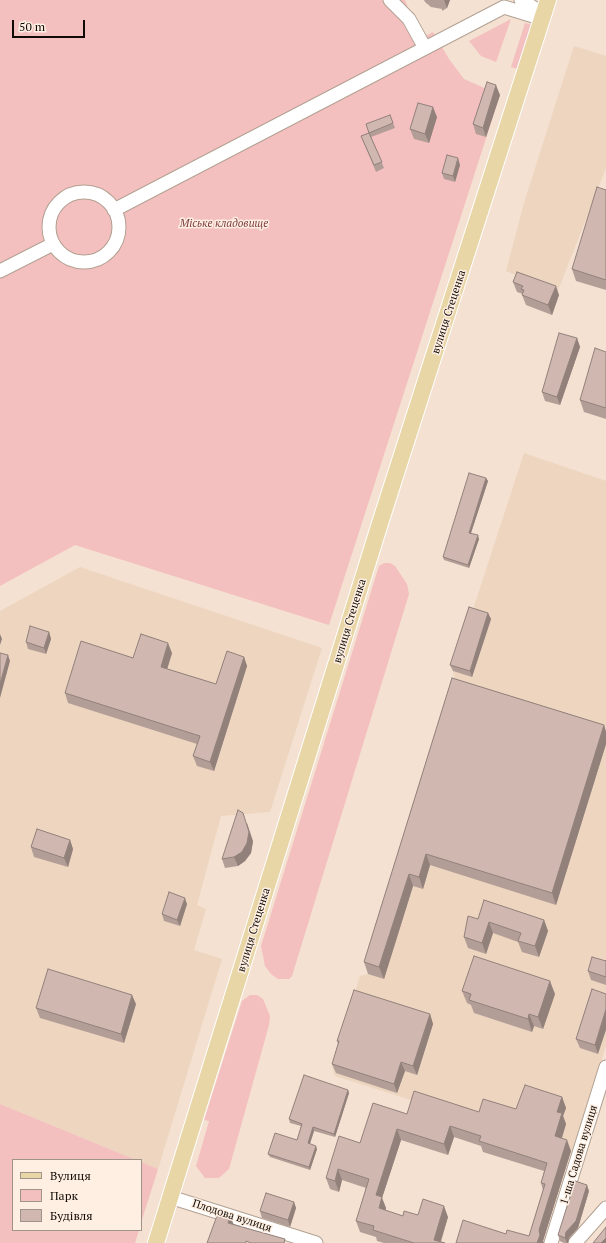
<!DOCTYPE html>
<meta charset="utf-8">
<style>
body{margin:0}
#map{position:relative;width:606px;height:1243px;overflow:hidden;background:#f4e1d1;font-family:"PT Serif",serif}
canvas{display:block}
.legend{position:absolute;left:12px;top:1159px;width:130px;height:72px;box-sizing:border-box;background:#feefe2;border:1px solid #9f948a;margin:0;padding:5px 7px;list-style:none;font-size:12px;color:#110b06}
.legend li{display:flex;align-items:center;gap:8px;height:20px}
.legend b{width:20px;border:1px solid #9f948a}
.scale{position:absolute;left:12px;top:20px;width:73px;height:18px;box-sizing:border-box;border:2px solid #110b06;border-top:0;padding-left:5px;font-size:12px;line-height:14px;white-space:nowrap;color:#110b06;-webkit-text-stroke:3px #feefe2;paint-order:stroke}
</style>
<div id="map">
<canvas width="606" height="1243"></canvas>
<ul class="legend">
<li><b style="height:5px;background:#e9d6a7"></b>Вулиця</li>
<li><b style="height:11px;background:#f4bfbf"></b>Парк</li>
<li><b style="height:11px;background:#d0b8b0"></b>Будівля</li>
</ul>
<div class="scale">50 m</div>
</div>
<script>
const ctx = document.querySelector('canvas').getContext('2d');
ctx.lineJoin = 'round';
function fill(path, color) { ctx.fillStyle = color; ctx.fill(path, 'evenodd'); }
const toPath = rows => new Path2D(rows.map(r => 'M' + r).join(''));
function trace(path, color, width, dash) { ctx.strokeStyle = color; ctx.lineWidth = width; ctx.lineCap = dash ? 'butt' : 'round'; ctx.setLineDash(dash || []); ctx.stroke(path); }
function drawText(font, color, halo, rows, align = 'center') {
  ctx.font = font + ' "PT Serif",serif'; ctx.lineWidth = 3; ctx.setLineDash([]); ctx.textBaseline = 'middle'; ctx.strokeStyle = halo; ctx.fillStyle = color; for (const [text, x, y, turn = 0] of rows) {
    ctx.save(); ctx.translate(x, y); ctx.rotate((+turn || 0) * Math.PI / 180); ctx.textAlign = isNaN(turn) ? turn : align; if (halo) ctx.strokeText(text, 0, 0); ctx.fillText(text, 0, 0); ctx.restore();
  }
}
fill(toPath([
 [574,46,606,56,606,168,557,293,506,271,524,203],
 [524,453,606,481,606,1045,573,1151,335,1076,332,1066,360,976,368,974,382,929,456,690,453,671],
 [80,567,322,648,270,812,221,816,197,905,206,909,194,950,222,959,158,1169,141,1162,141,1160,136,1160,0,1104,0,611]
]), '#edd5bf');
fill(toPath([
 [0,0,405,0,411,16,425,36,433,32,449,59,464,79,500,95,329,625,75,545,0,586],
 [511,19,496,62,481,56,469,41],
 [525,23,532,25,518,69,511,67],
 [384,563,390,563,395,566,407,584,409,594,292,976,289,979,278,979,271,974,265,966,261,946,379,566],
 [250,995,257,995,263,999,270,1016,269,1025,229,1169,219,1178,205,1178,196,1166,209,1121,204,1120,242,1001],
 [0,1104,136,1160,13,1160,13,1230,139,1230,135,1243,0,1243],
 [141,1162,158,1169,141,1223]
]), '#f4bfbf');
const minor = toPath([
 [390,0,409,19,425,48],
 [521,0,544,14],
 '49 227a35 35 0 1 1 70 0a35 35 0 1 1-70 0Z',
 [114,210,504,7,543,19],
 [0,271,53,244],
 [170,1197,316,1243],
 [551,1243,606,1067],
 [575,1243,606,1208]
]);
const major = toPath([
 [156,1243,381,520,548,0]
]);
trace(minor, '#b2a192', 15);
trace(major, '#fff', 18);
trace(minor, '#fff', 13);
trace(major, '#e9d6a7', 16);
fill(toPath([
 [424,0,450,0,447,8,442,11,442,9,431,7,425,2],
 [500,95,486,137,476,134,473,124],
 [390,115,395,128,371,137,384,168,376,172,361,136,369,133],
 [437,117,429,143,414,139,410,129],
 [460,165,455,182,444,179,442,173],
 [606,190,606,290,576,281,572,269],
 [513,282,559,295,552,315,526,305,522,295,523,294,517,292],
 [577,338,580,347,560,405,545,401,542,392],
 [606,352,606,419,584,412,580,400],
 [486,478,488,481,471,533,479,539,469,568,444,560,443,557],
 [488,613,491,619,472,677,453,671,450,665],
 [49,632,51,639,46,654,28,649,26,642],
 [172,653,167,669,216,684,244,657,247,666,214,771,197,766,193,756,197,744,68,703,65,693,133,658],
 [452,678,604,725,606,732,606,744,556,905,430,865,423,889,413,886,384,979,368,974,364,962],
 [70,840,73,849,68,867,34,857,31,847],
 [253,841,251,853,245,861,238,866,225,868,222,859],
 [187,904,180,926,164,921,162,914],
 [478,919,544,920,548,931,539,957,522,952,518,942,493,933,486,954,468,948,464,937],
 [606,960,606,985,591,980,588,971,606,961],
 [592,989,598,1054,580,1048,576,1039],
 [462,991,555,994,543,1029,534,1026,532,1032,474,1013,471,1005,467,1003],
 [136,1004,124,1043,40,1018,36,1008],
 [430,1014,433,1024,417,1075,405,1071,397,1093,336,1073,332,1064,338,1044,337,1041],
 [348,1090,349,1093,335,1137,314,1131,310,1144,317,1149,310,1170,270,1157,268,1154,297,1140,301,1126,290,1123,289,1119],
 [562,1097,566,1108,563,1116,566,1124,562,1138,571,1151,543,1241,506,1234,529,1236,543,1190,541,1183,544,1171,483,1152,481,1146,454,1137,448,1155,401,1140,382,1198,386,1208,385,1211,403,1216,418,1215,448,1217,441,1242,445,1243,384,1243,377,1241,376,1237,360,1232,356,1221,366,1188,342,1180,339,1192,330,1189,326,1178,360,1143,407,1114,479,1112,516,1109],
 [589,1191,578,1228,569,1238,568,1243,564,1243,560,1241,558,1235],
 [294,1202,296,1208,290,1227,262,1218,260,1211]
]), '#b39e97');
fill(toPath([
 [444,0,450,0,447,8],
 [496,85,500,95,486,137,483,128],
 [433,107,437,117,429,143,425,134],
 [458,158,460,165,455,182,453,176],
 [556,286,559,295,552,315,548,305],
 [577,338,580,347,560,405,557,397],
 [486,478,488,481,470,536,469,533],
 [478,535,479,539,469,568,468,565],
 [488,613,491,619,472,677,470,671],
 [49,632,51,639,46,654,44,648],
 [0,634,2,639,0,645],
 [168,643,172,653,165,676,161,667],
 [8,655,10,661,0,698,0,684],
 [244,657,247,666,214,771,210,762],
 [604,725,606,732,606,744,556,905,552,893],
 [247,823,253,841,251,853,245,861,238,866,234,857],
 [70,840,73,849,68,867,64,858],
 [426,854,430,865,423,889,419,877],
 [409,874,413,886,384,979,379,967],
 [185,898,187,904,180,926,177,920],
 [544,920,548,931,539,957,535,946],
 [489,922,493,933,486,954,482,943],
 [550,981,555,994,543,1029,538,1017],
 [132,995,136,1004,124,1043,121,1034],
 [606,1009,606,1030,598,1054,595,1045],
 [430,1014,433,1024,417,1075,413,1066],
 [529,1014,534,1026,532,1032,528,1019],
 [401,1062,405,1071,397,1093,394,1084],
 [348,1090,349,1093,335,1137,334,1134],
 [562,1097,566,1108,563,1116,566,1124,559,1147,555,1136,557,1112],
 [450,1126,454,1137,448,1155,444,1144],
 [313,1127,314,1131,309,1146,308,1143],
 [397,1129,401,1140,382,1198,386,1208,383,1219,379,1208,376,1195],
 [567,1140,571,1151,543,1241,544,1243,537,1243,539,1230],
 [316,1146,317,1149,310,1170,309,1167],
 [338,1169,342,1180,339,1192,335,1181],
 [587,1185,589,1191,578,1228,569,1238,568,1243,567,1243,565,1238,566,1232],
 [294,1202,296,1208,290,1227,288,1220],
 [444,1206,448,1217,440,1243,434,1240],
 [230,1216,234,1225,228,1223],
 [606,1238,606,1243,601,1243]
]), '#92817b');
const building = toPath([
 [487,82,496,85,483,128,473,124,487,82],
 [418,103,433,107,425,134,410,129,418,103],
 [390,115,393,123,369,133,366,124,390,115],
 [369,133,382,162,374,165,361,136,369,133],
 [447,155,458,158,453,176,442,173,447,155],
 [597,187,606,190,606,280,572,269,597,187],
 [517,272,556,286,548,305,522,295,524,290,521,289,523,286,513,282,517,272],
 [559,333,577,338,557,397,542,392,559,333],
 [595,348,606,352,606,408,580,400,595,348],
 [469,473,486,478,469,533,478,535,468,565,443,557,469,473],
 [469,607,488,613,470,671,450,665,469,607],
 [30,626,49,632,44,648,26,642,30,626],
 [141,634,168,643,161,667,216,684,227,651,244,657,210,762,193,756,200,736,65,693,81,641,133,658,141,634],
 [0,653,8,655,0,684,0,653],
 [452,678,604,725,552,893,426,854,419,877,409,874,379,967,364,962,452,678],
 [238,810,243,813,249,832,247,843,242,852,234,857,222,859,238,810],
 [37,829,70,840,64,858,31,847,37,829],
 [169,892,185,898,177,920,162,914,169,892],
 [484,900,544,920,535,946,518,941,521,933,489,922,482,943,464,937,468,916,478,919,484,900],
 [474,956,550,981,538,1017,529,1014,528,1019,469,1000,471,994,462,991,474,956],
 [592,957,606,961,606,960,606,977,588,971,592,957],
 [48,969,132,995,121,1034,36,1008,48,969],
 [592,989,606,994,606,1009,595,1045,576,1039,592,989],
 [354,990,430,1014,413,1066,401,1062,394,1084,332,1064,339,1041,337,1041,354,990],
 [304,1075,348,1090,334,1134,313,1127,308,1143,316,1146,309,1167,268,1154,275,1133,297,1140,302,1124,289,1119,304,1075],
 [525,1085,562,1097,557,1112,562,1113,555,1136,567,1140,539,1230,540,1235,537,1243,456,1243,463,1220,506,1234,507,1230,529,1236,545,1184,541,1183,547,1163,479,1141,481,1136,450,1126,444,1144,397,1129,376,1195,382,1197,379,1208,403,1216,404,1211,418,1215,423,1199,444,1206,434,1240,445,1243,414,1243,373,1230,374,1226,356,1221,369,1179,338,1169,335,1181,326,1178,339,1136,360,1143,373,1103,407,1114,414,1091,479,1112,483,1099,516,1109,525,1085],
 [575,1181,587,1185,576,1221,566,1232,565,1238,558,1235,575,1181],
 [266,1193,294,1202,288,1220,260,1211,266,1193],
 [218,1213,230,1216,228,1223,285,1239,284,1243,251,1243,246,1241,246,1243,207,1243,218,1213],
 [606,1227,606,1238,601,1243,593,1243,606,1227]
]);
fill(building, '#d0b8b0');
trace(building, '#92817b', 1);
drawText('italic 11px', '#7e3c3f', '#feefe2', [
 ["Міське кладовище",224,224]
]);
drawText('11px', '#110b06', '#feefe2', [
 ["вулиця Стеценка",449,312,-72],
 ["вулиця Стеценка",350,621,-73],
 ["вулиця Стеценка",254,930,-73],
 ["1-ша Садова вулиця",579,1155,-73],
 ["Плодова вулиця",232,1216,18]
]);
</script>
